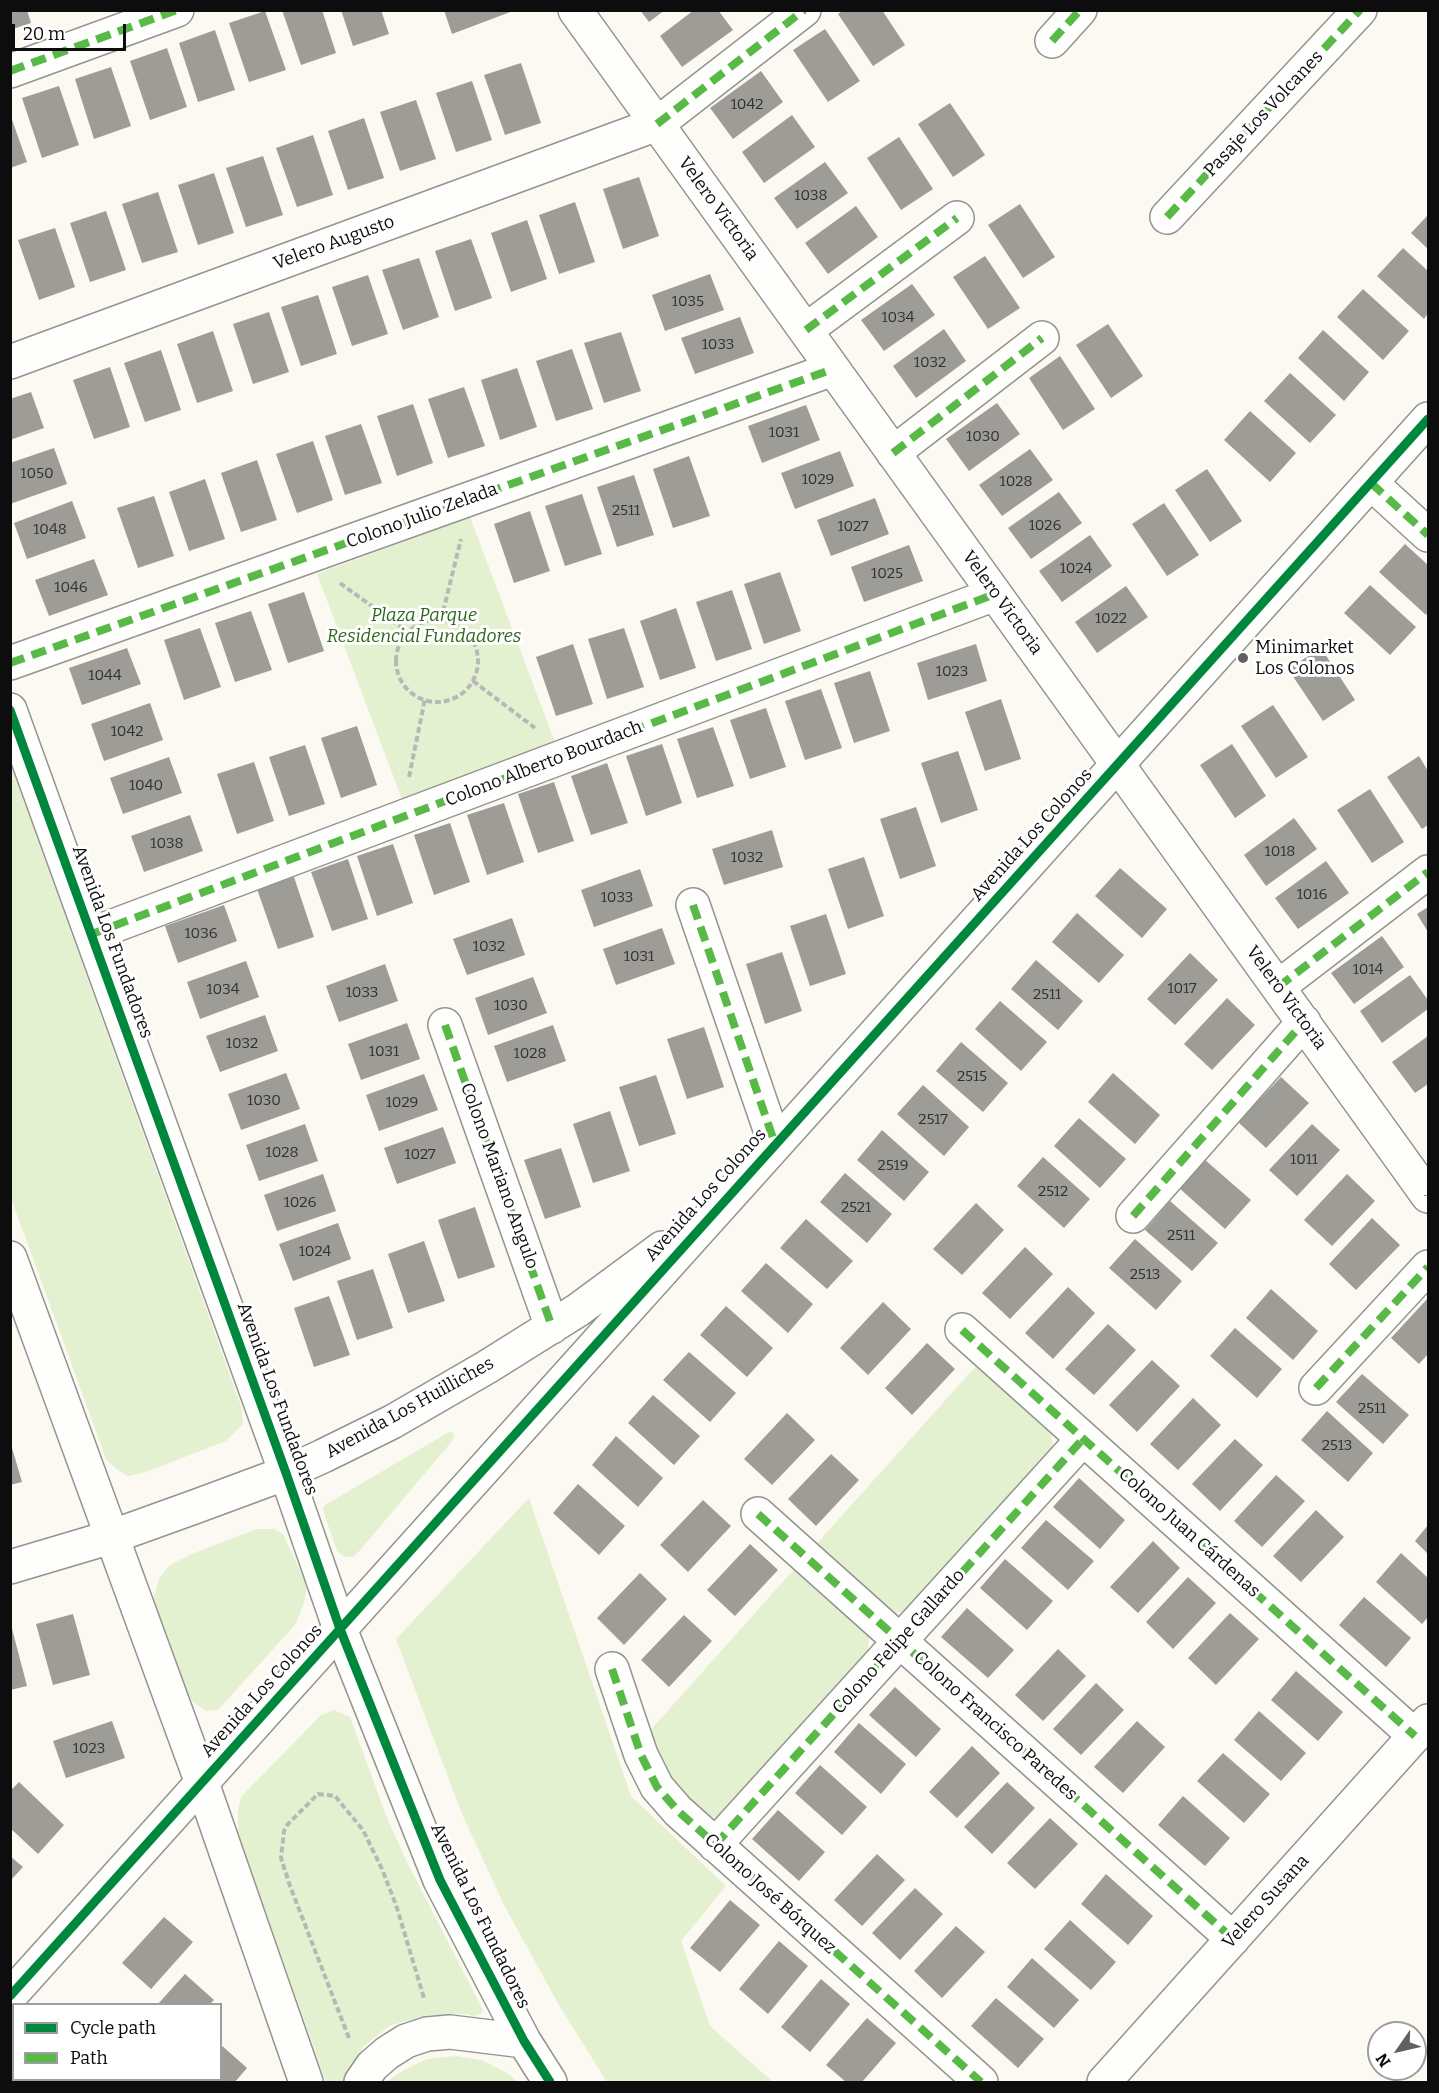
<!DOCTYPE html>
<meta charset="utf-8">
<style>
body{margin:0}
#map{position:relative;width:1439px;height:2093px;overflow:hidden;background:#fbf9f1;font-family:Bitter,serif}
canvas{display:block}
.frame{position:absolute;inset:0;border:12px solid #0d0d0d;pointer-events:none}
.legend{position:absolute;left:12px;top:2003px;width:210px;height:78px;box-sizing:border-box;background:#fff;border:2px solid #9e9e9e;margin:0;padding:8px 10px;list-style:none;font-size:18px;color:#0d0d0d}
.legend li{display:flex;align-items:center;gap:12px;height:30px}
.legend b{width:30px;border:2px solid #9e9e9e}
.north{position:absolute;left:1367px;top:2021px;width:60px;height:60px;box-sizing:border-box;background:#fff;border:2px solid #9e9e9e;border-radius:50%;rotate:236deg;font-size:16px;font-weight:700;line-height:24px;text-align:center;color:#0d0d0d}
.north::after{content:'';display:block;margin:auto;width:21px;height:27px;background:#60605d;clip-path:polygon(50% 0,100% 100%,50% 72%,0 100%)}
.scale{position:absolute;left:12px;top:24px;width:114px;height:27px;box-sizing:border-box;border:3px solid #0d0d0d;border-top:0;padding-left:8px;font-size:18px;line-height:21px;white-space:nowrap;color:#0d0d0d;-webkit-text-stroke:4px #fff;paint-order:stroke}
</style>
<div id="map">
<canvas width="1439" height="2093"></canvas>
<div class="frame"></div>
<ul class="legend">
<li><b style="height:8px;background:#00873e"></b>Cycle path</li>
<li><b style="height:8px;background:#58b947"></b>Path</li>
</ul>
<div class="north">N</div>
<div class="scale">20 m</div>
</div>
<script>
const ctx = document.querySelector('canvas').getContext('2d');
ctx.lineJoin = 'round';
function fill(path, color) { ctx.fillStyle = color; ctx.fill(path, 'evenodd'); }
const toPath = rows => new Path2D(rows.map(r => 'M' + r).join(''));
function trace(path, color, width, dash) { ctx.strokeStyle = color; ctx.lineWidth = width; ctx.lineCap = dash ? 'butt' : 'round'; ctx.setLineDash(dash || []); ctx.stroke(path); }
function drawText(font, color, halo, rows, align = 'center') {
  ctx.font = font + ' Bitter,serif'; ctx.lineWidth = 6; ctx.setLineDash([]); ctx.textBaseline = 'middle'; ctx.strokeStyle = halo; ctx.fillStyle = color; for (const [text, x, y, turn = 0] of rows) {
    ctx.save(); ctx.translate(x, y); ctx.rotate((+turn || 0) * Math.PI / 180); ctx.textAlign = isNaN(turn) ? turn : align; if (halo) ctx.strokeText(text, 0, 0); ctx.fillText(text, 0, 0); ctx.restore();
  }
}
fill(toPath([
 [470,517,556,745,403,802,317,574],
 [11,766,241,1406,243,1424,226,1441,146,1472,128,1476,116,1469,106,1459,11,1198],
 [977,1365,1051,1434,1054,1452,908,1611,882,1614,811,1550],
 [449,1432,454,1433,453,1440,361,1549,353,1557,346,1557,342,1555,337,1551,325,1516,323,1508,325,1505],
 [529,1498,631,1796,726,1886,681,1941,710,2026,773,2082,607,2082,559,2005,505,1907,462,1814,396,1639],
 [257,1529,274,1529,283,1534,307,1585,304,1603,295,1625,218,1710,206,1711,193,1702,181,1684,153,1599,159,1579,169,1566,189,1555],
 [796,1567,870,1631,867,1656,719,1819,703,1814,671,1786,647,1734],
 [334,1710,350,1717,387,1818,406,1860,483,2010,481,2014,475,2016,465,2014,428,2015,389,2026,363,2047,346,2082,326,2082,238,1833,238,1810,241,1797,320,1716],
 [455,2056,481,2060,507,2073,518,2082,386,2082,404,2070,427,2059]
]), '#e4f1d1');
fill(toPath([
 [10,10,27,10,31,23,10,30],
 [282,10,322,10,336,53,301,65],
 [341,10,381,10,389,34,353,46],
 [444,10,513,10,513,11,452,34],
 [640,10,665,10,649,22],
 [694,10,718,10,733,30,682,67,660,36],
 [844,10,882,10,905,45,873,66,838,14],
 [265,11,286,70,249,82,229,23],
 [825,29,860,81,828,102,793,50],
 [215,30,235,90,198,102,179,43],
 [167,48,187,107,150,120,130,61],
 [521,63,541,123,505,135,484,75],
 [111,67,131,126,94,139,75,79],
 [761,71,783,102,733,139,710,108],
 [472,81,492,140,456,152,436,93],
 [59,86,79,145,42,158,22,98],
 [416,100,436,159,400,171,380,112],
 [950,103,985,155,953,177,918,124],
 [10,114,27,162,10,168],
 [792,115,815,147,764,183,742,152],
 [364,118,384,178,348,190,328,131],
 [313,135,333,195,297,207,276,148],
 [899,137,933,189,901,210,867,158],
 [263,156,283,215,246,227,226,168],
 [825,162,848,193,797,229,774,198],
 [214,173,234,233,198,245,178,185],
 [639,177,659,236,623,249,603,189],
 [158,192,178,252,142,263,122,204],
 [575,202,595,262,559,274,539,215],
 [1020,204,1055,257,1023,278,988,225],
 [856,206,878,237,828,274,805,243],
 [106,211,126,270,90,282,70,223],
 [1428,215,1428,249,1411,233],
 [527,220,547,279,511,292,491,233],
 [55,228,75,287,39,300,18,240],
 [471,239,492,298,455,311,435,251],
 [1403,248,1428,271,1428,313,1424,319,1377,276],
 [985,256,1020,308,988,329,953,277],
 [419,258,439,317,403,330,382,270],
 [710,274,724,310,665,331,652,295],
 [368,275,388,334,352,346,332,287],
 [912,284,935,315,884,351,861,320],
 [1363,289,1409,331,1383,360,1337,317],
 [318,295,337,354,301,366,281,307],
 [269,312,289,372,253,384,233,324],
 [740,317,754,353,695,374,681,338],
 [1108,324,1143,376,1111,398,1076,345],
 [944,329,966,361,916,398,893,366],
 [1323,330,1369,372,1344,401,1298,358],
 [213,331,233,391,197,403,177,344],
 [621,332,641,391,604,403,584,343],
 [572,349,593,409,556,421,536,361],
 [161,350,181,410,145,422,124,363],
 [1060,356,1095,409,1063,430,1029,378],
 [110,367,130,427,94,439,73,380],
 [517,368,537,427,500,440,481,380],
 [1290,373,1336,415,1310,443,1264,401],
 [464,387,485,446,448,458,428,399],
 [31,392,44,428,10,440,10,399],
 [997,403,1020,434,969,471,946,439],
 [413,404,433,463,397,476,377,416],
 [806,405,820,440,762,463,748,426],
 [1250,411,1296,453,1270,482,1224,440],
 [361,424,382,483,345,495,325,436],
 [313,441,333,500,297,513,276,454],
 [54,448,67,484,10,504,10,463],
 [1030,449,1053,480,1002,516,979,485],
 [840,451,854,486,795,509,781,473],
 [689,456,710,516,673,528,653,469],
 [257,460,277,520,241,532,221,473],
 [1207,469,1242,521,1210,542,1175,490],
 [634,475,654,535,617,547,597,487],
 [205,479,225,539,189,551,169,492],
 [1059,492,1082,523,1031,559,1008,528],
 [582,494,602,554,565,566,545,506],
 [154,496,174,556,138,568,117,508],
 [875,498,889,534,831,556,817,520],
 [72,501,86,538,27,559,14,523],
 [1164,503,1199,555,1167,576,1132,524],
 [530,511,550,571,514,583,494,524],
 [1090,535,1112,566,1062,602,1039,571],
 [1405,544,1428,565,1428,612,1426,615,1379,572],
 [909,545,923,581,864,602,851,567],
 [94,559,108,595,49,616,35,580],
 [780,572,801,631,764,644,744,584],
 [1370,585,1416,627,1390,655,1344,613],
 [1126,586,1148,617,1097,653,1075,622],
 [732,590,752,649,716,661,696,602],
 [304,592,324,651,288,663,268,604],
 [676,608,696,668,660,680,640,621],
 [251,611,272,670,235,682,215,623],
 [200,628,221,687,184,700,164,640],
 [624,628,644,687,607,699,588,639],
 [573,644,593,704,556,716,536,657],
 [976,644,987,681,928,700,917,663],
 [127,648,141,684,82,705,69,668],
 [1321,648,1355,700,1323,721,1288,669],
 [870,671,890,731,854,743,834,683],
 [821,689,842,748,805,760,785,701],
 [1001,699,1021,759,985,771,965,712],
 [150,703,163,740,104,761,91,724],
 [1273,705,1308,757,1276,778,1241,726],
 [766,708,786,767,750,779,730,720],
 [357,726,377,785,341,798,321,738],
 [713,727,734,786,697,798,677,739],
 [662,744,682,803,646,816,626,756],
 [1232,744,1266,796,1235,818,1200,765],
 [305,745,325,804,289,816,269,757],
 [958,751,978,810,941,823,921,763],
 [1419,756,1428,771,1428,825,1422,829,1387,777],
 [169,757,182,793,123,814,110,778],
 [254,762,274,821,237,834,217,774],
 [607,763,628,823,591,835,571,776],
 [554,782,574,841,538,853,518,794],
 [1370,789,1404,842,1372,863,1337,810],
 [504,803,524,862,487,875,467,815],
 [916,807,936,866,900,879,880,819],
 [190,815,203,851,144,872,131,836],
 [1294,818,1317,849,1266,886,1244,855],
 [450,823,470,882,434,895,414,835],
 [772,830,783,867,724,885,712,849],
 [393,844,413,903,377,916,357,856],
 [864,857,884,916,848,929,828,869],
 [348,859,368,919,332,931,311,872],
 [1326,861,1349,893,1298,929,1275,898],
 [1120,868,1167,909,1142,938,1095,896],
 [640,869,653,906,594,927,581,890],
 [294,877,314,937,278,949,257,889],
 [224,905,237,941,178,963,165,926],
 [1428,907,1428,932,1417,914],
 [1077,913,1124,955,1099,983,1052,942],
 [826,914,846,974,810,986,790,926],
 [512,918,525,955,467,975,453,939],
 [662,928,675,964,616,985,603,949],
 [1382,936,1404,967,1354,1004,1331,973],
 [782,952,802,1011,765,1024,746,964],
 [1190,953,1218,980,1175,1025,1147,999],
 [1036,960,1083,1001,1058,1030,1011,989],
 [246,961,259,997,200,1019,187,982],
 [385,964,398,1001,339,1022,326,986],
 [1410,975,1428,1000,1428,1009,1382,1043,1360,1011],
 [533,977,547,1013,488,1035,475,998],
 [1227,998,1255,1025,1212,1070,1184,1044],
 [1000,1001,1047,1042,1021,1071,975,1029],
 [265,1015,278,1051,220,1072,206,1036],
 [407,1023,420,1059,361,1080,348,1044],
 [553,1025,566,1061,507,1082,494,1046],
 [704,1027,724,1087,687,1099,667,1039],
 [1428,1036,1428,1084,1415,1093,1392,1062],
 [961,1042,1008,1083,983,1112,936,1071],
 [286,1073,300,1109,241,1130,228,1094],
 [1113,1073,1160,1115,1135,1144,1088,1102],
 [424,1074,438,1110,379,1131,366,1095],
 [656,1075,676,1134,639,1146,619,1087],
 [1281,1077,1309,1103,1266,1148,1238,1122],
 [923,1085,969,1127,944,1156,897,1114],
 [610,1111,630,1171,593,1183,573,1124],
 [1079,1118,1126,1159,1100,1188,1054,1146],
 [305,1124,318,1161,259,1181,246,1145],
 [1312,1124,1340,1150,1297,1196,1269,1170],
 [443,1127,456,1163,397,1184,384,1148],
 [882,1130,929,1172,904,1201,857,1160],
 [561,1148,581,1207,545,1219,524,1160],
 [1043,1157,1090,1199,1064,1228,1017,1186],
 [1204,1159,1251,1200,1225,1229,1178,1187],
 [845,1173,892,1214,867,1243,820,1202],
 [323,1174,336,1211,277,1231,264,1195],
 [1347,1174,1375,1201,1332,1246,1304,1220],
 [1170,1201,1218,1243,1192,1271,1145,1230],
 [976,1203,1004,1230,962,1275,933,1249],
 [475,1207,495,1267,458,1279,438,1220],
 [1372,1218,1400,1245,1356,1290,1329,1264],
 [806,1219,853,1261,827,1289,780,1248],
 [338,1223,351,1259,293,1281,279,1244],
 [1135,1239,1182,1281,1156,1310,1109,1268],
 [424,1241,445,1301,408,1313,388,1254],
 [1025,1247,1053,1274,1010,1319,982,1293],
 [766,1263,813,1304,788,1333,741,1291],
 [373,1269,393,1328,357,1340,337,1281],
 [1068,1287,1095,1313,1053,1359,1025,1333],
 [1271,1289,1318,1331,1293,1360,1246,1318],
 [329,1296,350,1355,314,1367,294,1308],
 [1428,1298,1428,1354,1419,1364,1391,1338],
 [883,1302,911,1329,868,1375,840,1348],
 [726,1306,773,1348,747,1377,700,1335],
 [1108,1324,1136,1350,1094,1395,1065,1369],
 [1235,1328,1282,1369,1257,1398,1210,1356],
 [927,1343,955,1369,912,1415,885,1388],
 [689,1352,736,1393,710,1422,663,1380],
 [1152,1360,1180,1386,1137,1432,1109,1405],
 [1362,1374,1409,1415,1383,1444,1336,1402],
 [653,1395,700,1436,674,1465,628,1423],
 [1193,1398,1221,1425,1178,1470,1150,1444],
 [1327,1411,1373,1453,1348,1482,1301,1440],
 [787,1413,815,1440,772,1485,744,1459],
 [616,1436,663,1478,638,1507,592,1465],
 [1235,1439,1263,1465,1220,1511,1192,1484],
 [10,1441,22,1482,10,1485],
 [831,1454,859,1480,816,1526,788,1499],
 [1276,1475,1305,1501,1262,1547,1234,1521],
 [1079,1478,1125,1520,1100,1549,1053,1507],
 [578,1484,625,1526,599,1555,553,1513],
 [703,1500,731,1526,688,1572,660,1545],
 [1316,1510,1344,1537,1301,1582,1273,1556],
 [1046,1520,1094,1561,1068,1590,1021,1548],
 [1428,1525,1428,1554,1415,1541],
 [1153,1541,1180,1568,1138,1613,1110,1587],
 [750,1544,778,1570,735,1616,707,1590],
 [1401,1553,1428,1578,1428,1617,1422,1624,1376,1582],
 [1005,1559,1053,1601,1027,1630,980,1588],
 [640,1573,667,1599,624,1645,597,1618],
 [1188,1577,1216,1603,1173,1649,1146,1622],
 [1364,1597,1411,1638,1386,1667,1339,1625],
 [967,1608,1014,1650,988,1678,941,1637],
 [1230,1613,1259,1639,1216,1685,1188,1658],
 [73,1614,90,1675,53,1685,36,1624],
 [684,1615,712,1641,669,1687,641,1660],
 [10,1621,27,1686,10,1690],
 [1058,1649,1086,1676,1043,1721,1015,1695],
 [1296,1671,1343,1712,1318,1741,1271,1700],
 [1096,1683,1124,1710,1081,1755,1053,1729],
 [895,1687,941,1729,916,1757,869,1715],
 [1259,1711,1306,1753,1281,1781,1234,1740],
 [112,1721,125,1758,66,1778,53,1741],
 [1137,1721,1165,1747,1123,1793,1094,1767],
 [859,1723,906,1764,881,1794,834,1752],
 [972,1746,1000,1773,957,1818,929,1792],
 [1223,1753,1270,1794,1244,1823,1197,1781],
 [820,1765,867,1807,842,1835,795,1793],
 [19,1782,64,1825,38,1854,10,1828,10,1791],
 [1007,1782,1035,1808,992,1854,964,1827],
 [1183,1796,1230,1838,1205,1866,1158,1825],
 [778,1810,825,1852,799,1881,752,1839],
 [1050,1818,1078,1844,1035,1889,1007,1863],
 [877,1854,905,1880,862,1926,834,1900],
 [10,1856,23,1867,10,1881],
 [1106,1874,1153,1916,1128,1945,1081,1904],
 [915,1888,943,1914,900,1960,872,1933],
 [730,1900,760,1925,720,1972,690,1948],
 [164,1917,193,1942,151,1989,122,1963],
 [1070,1920,1116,1962,1091,1990,1044,1949],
 [956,1926,985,1952,942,1998,914,1971],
 [779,1941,808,1966,768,2014,739,1989],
 [1032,1958,1079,2000,1054,2028,1007,1987],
 [185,1974,214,2000,210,2004,158,2004],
 [821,1979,850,2004,810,2052,781,2027],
 [996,1998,1044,2039,1018,2068,971,2026],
 [867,2018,896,2043,862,2082,846,2082,826,2065],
 [220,2044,247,2068,235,2082,183,2082,185,2080,220,2080],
 [29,2080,86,2080,89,2082,32,2082]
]), '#9e9c97');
const minor = toPath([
 [575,10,1428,1196],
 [1052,41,1080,10],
 [10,71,177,10],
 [1167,217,1360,10],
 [806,330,957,218],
 [10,362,657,124,804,10],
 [893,453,1042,338],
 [1371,483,1428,535],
 [10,663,833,369],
 [10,710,286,1473,340,1629,440,1880,524,2041,550,2082],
 [693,905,775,1144],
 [92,934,995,594],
 [1278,987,1428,872],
 [445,1025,552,1327],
 [1133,1216,1304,1022],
 [10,1258,202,1783,306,2082],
 [962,1330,1415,1736],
 [1316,1388,1428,1267],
 [758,1514,1233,1939],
 [10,1567,111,1537,197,1506,286,1473,323,1456,392,1422,487,1367,578,1310,662,1248],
 [612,1669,641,1755,657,1787,678,1811,981,2082],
 [715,1845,1083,1439],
 [10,1996,1428,419],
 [361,2082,372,2066,387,2053,406,2041,427,2034,450,2032,524,2041],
 [1104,2082,1428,1721]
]);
trace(minor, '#949390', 36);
trace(toPath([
 [340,583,408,632],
 [441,620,461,539],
 '396 661a41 41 0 1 1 82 0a41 41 0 1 1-82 0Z',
 [473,681,535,728],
 [409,777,425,699],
 [349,2038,290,1886,281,1858,284,1831,288,1824,318,1794,335,1796,363,1830,382,1869,396,1905,424,1998]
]), '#b8b8b6', 4, [6, 3]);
trace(minor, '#fefefd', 33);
trace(toPath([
 [1052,41,1080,10],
 [10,71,177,10],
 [657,124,804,10],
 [1167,217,1360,10],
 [806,330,957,218],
 [893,453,1042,338],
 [1371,483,1428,535],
 [10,663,833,369],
 [693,905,775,1144],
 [92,934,995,594],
 [1278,987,1428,872],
 [445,1025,552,1327],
 [1428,1196,1428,1195],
 [1133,1216,1304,1022],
 [962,1330,1415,1736],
 [1316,1388,1428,1267],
 [758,1514,1233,1939],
 [612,1669,641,1755,657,1787,678,1811,981,2082],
 [715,1845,1083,1439]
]), '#58b947', 8, [15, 8]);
trace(toPath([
 [10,710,286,1473,340,1629,440,1880,524,2041,550,2082],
 [10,1996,1428,419]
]), '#00873e', 9);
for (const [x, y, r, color] of [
 [1243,658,6,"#60605d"]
]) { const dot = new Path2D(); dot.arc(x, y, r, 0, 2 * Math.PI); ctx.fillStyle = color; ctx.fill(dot); trace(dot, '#fff', 2); }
drawText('15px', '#313130', null, [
 ["1042",747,105],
 ["1038",811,196],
 ["1035",688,302],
 ["1034",898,318],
 ["1033",718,345],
 ["1032",930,363],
 ["1031",784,433],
 ["1030",983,437],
 ["1050",37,474],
 ["1029",818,480],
 ["1028",1016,482],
 ["2511",626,511],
 ["1026",1045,526],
 ["1027",853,527],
 ["1048",50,530],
 ["1024",1076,569],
 ["1025",887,574],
 ["1046",71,588],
 ["1022",1111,619],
 ["1023",952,672],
 ["1044",105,676],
 ["1042",127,732],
 ["1040",146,786],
 ["1038",167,844],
 ["1018",1280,852],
 ["1032",747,858],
 ["1016",1312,895],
 ["1033",617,898],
 ["1036",201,934],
 ["1032",489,947],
 ["1031",639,957],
 ["1014",1368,970],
 ["1017",1182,989],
 ["1034",223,990],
 ["1033",362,993],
 ["2511",1047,995],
 ["1030",511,1006],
 ["1032",242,1044],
 ["1031",384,1052],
 ["1028",530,1054],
 ["2515",972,1077],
 ["1030",264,1101],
 ["1029",402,1103],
 ["2517",933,1120],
 ["1028",282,1153],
 ["1027",420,1155],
 ["1011",1304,1160],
 ["2519",893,1166],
 ["2512",1053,1192],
 ["1026",300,1203],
 ["2521",856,1208],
 ["2511",1181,1236],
 ["1024",315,1252],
 ["2513",1145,1275],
 ["2511",1372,1409],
 ["2513",1337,1446],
 ["1023",89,1749]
]);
drawText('18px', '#0d0d0d', '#fff', [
 ["Pasaje Los Volcanes",1264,114,-47],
 ["Velero Victoria",718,209,54],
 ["Velero Augusto",334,243,-20],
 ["Colono Julio Zelada",422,516,-20],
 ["Velero Victoria",1002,603,54],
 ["Colono Alberto Bourdach",544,764,-21],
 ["Avenida Los Colonos",1032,835,-48],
 ["Avenida Los Fundadores",112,942,70],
 ["Velero Victoria",1286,998,54],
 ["Colono Mariano Angulo",499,1176,70],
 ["Avenida Los Colonos",706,1195,-48],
 ["Avenida Los Fundadores",277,1399,70],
 ["Avenida Los Huilliches",410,1408,-29],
 ["Colono Juan Cárdenas",1189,1533,42],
 ["Colono Felipe Gallardo",899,1642,-48],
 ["Avenida Los Colonos",262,1691,-48],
 ["Colono Francisco Paredes",995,1726,42],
 ["Colono José Bórquez",770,1894,42],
 ["Velero Susana",1266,1902,-48],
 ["Avenida Los Fundadores",480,1916,64]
]);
drawText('italic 18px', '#2d661c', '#fff', [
 ["Plaza Parque",424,616],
 ["Residencial Fundadores",424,637]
]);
drawText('18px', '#0d0d0d', '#fff', [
 ["Minimarket",1255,648],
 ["Los Colonos",1255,669]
], 'left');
</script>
